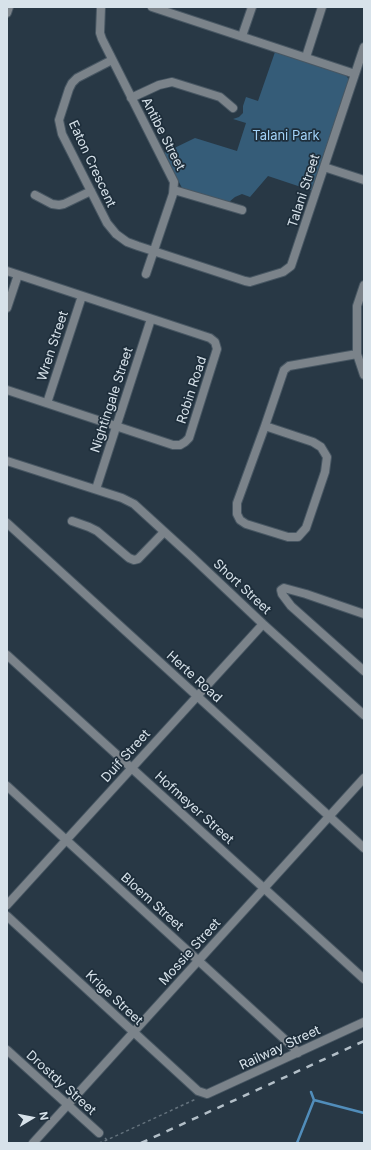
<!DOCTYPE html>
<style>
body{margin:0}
#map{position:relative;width:371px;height:1150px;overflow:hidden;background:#283845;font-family:Inter,sans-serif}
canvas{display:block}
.frame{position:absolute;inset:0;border:8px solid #d7e2ea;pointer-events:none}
.north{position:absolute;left:12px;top:1098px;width:40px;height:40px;-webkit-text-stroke:3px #1e2e3b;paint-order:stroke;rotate:80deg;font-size:11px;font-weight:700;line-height:16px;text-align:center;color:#d7e2ea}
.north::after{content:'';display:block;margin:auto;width:14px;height:18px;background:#d7e2ea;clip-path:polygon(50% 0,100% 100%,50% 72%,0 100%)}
</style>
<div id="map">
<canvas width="371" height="1150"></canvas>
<div class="frame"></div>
<div class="north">N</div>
</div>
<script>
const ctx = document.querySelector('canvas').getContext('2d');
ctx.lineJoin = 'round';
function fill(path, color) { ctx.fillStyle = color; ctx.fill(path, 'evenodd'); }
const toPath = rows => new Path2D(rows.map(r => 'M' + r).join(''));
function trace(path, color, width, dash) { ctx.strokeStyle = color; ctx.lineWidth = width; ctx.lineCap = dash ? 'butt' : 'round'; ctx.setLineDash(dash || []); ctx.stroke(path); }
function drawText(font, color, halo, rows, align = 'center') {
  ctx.font = font + ' Inter,sans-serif'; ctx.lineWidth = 3.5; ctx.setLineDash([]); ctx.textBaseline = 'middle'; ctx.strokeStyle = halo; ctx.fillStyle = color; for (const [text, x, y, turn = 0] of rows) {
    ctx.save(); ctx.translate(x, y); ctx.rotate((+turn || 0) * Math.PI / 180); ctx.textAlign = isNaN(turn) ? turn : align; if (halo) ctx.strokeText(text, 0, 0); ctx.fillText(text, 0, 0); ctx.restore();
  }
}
fill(toPath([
 [275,52,343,74,346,75,349,80,313,191,268,176,250,197,242,194,235,197,229,202,225,202,182,188,164,153,195,138,237,151,246,123,233,119,239,117,243,113,243,106,246,97,258,101]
]), '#355c78');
trace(toPath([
 [314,1100,364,1113],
 [297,1143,314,1100,311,1092]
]), '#518dba', 2.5);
const street = toPath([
 [101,7,100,33,102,39,174,182,173,194,146,274],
 [152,7,355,74],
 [7,13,9,7],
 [242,36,252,7],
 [306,57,322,7],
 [112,60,77,78,72,83,69,89,59,120,62,134,107,223,116,234,127,242,138,246,245,281,250,282,283,272,291,266,364,47],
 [131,98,159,85,172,82,220,97,233,108],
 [324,167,364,180],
 [174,190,242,210],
 [35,195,52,204,59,205,64,204,91,191],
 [7,271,210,338,215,342,217,349,189,438,185,442,180,445,173,445,7,390],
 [364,285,357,306,357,354,364,375],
 [7,308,18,275],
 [47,403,82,296],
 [265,426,313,442,321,447,327,457,325,472,306,528,298,537,288,537,246,524,240,520,237,514,237,503,265,426],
 [265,426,284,370,289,366,357,354],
 [7,461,122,498,134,504,191,556,263,624,364,715],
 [96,489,151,319],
 [72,521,89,527,97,531,129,558,134,560,138,559,164,532],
 [7,523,364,848],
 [364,614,306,594,284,588,281,590,282,594,291,606,364,671],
 [7,655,364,979],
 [7,786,293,1047,298,1053],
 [7,905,263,624],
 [7,916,198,1091,207,1094,364,1022],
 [7,1050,99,1133],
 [33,1143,364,778]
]);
trace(street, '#485763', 10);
trace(toPath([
 [105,1138,107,1140,196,1099],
 [99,1143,107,1140]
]), '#64727d', 1.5, [3, 3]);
trace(street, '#7b838a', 8);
trace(toPath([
 [141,1143,364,1041]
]), '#b3bfc8', 2.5, [7, 7]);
drawText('13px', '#d7e2ea', '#1e2e3b', [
 ["Antibe Street",163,134,63],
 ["Eaton Crescent",92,164,65],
 ["Talani Street",304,191,-72],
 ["Wren Street",53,346,-72],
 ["Robin Road",192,390,-72],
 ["Nightingale Street",112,400,-72],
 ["Short Street",242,587,43],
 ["Herte Road",194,677,42],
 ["Duif Street",126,756,-48],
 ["Hofmeyer Street",194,808,42],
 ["Bloem Street",152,902,42],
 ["Mossie Street",190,952,-48],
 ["Krige Street",114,998,43],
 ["Railway Street",280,1048,-25],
 ["Drostdy Street",61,1083,42]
]);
drawText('13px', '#a2d2f8', '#1e2e3b', [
 ["Talani Park",286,136]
]);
</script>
